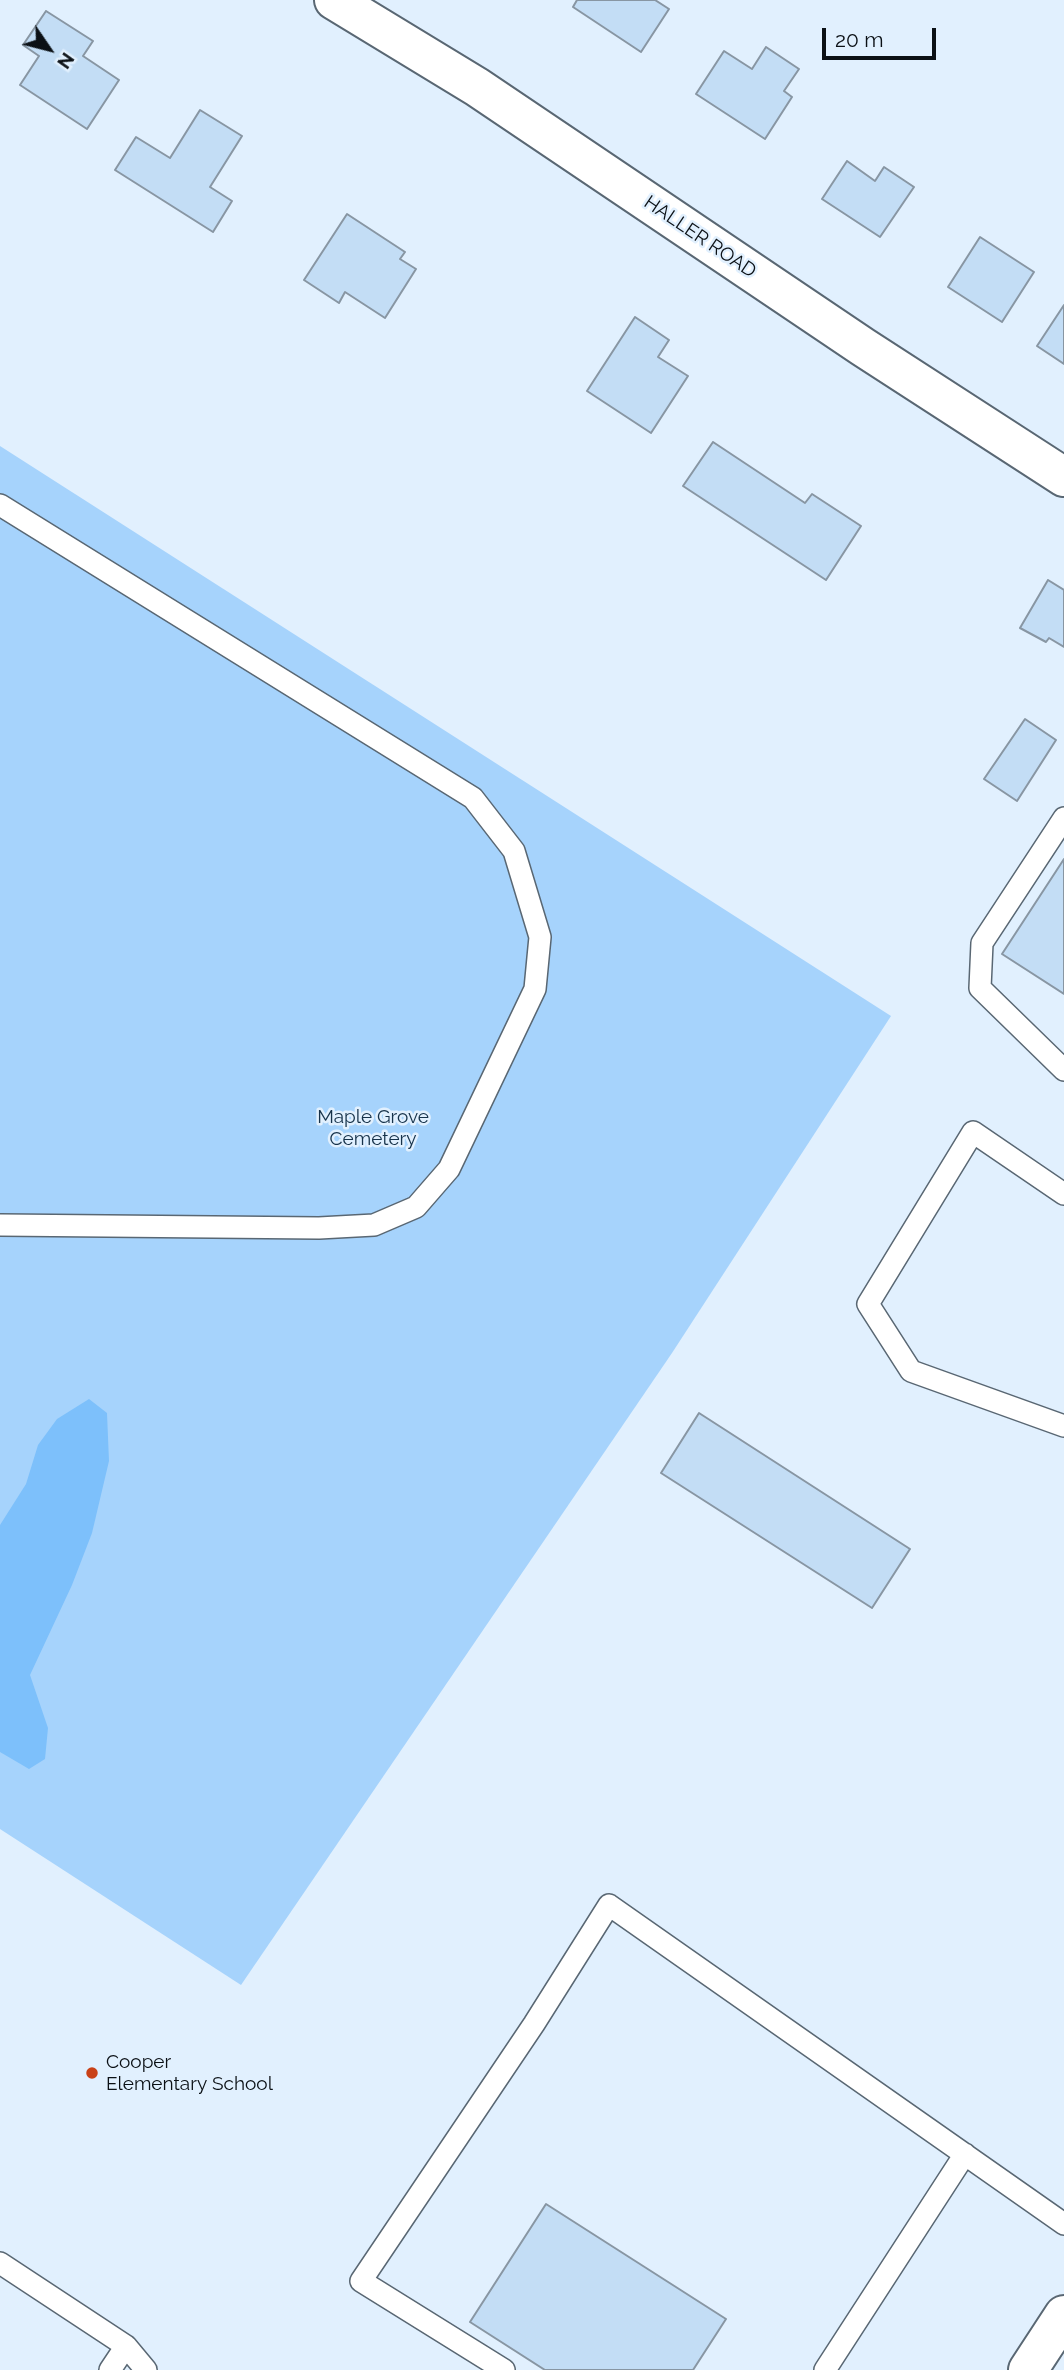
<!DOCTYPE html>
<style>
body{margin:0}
#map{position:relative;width:1064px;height:2370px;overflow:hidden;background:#e1f0fe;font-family:Raleway,sans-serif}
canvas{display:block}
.north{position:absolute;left:14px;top:14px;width:70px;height:70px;-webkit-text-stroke:5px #e1f0fe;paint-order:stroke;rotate:125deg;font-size:19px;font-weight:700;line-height:28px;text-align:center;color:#0b1015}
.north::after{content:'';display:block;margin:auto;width:24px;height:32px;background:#0b1015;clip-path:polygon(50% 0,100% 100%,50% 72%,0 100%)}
.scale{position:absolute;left:822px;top:28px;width:114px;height:32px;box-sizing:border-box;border:4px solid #0b1015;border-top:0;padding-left:9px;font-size:21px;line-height:24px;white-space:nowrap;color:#0b1015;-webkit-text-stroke:5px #e1f0fe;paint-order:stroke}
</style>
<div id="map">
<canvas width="1064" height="2370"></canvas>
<div class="north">N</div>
<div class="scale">20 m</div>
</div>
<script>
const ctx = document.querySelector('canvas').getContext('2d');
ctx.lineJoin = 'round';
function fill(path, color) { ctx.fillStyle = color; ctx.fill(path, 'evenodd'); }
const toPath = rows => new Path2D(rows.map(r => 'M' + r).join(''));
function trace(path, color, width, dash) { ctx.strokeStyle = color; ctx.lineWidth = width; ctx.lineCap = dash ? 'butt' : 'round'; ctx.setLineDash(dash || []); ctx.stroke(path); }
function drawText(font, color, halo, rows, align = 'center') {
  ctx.font = font + ' Raleway,sans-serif'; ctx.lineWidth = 5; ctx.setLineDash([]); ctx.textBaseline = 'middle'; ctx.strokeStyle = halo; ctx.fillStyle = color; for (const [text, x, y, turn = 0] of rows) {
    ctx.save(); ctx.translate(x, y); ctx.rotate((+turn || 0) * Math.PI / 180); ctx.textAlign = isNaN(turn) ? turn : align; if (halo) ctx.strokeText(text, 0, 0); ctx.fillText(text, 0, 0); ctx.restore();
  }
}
fill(toPath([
 [0,446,891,1016,672,1353,241,1985,0,1829]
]), '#a6d3fc');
fill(toPath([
 [89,1399,107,1413,109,1461,92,1533,72,1585,30,1675,48,1728,45,1759,29,1769,0,1752,0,1525,26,1484,38,1445,57,1419]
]), '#7dc0fb');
const building = toPath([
 [577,0,655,0,669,9,641,52,573,7,577,0],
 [46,11,93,41,83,56,119,80,87,129,20,85,39,56,23,45,46,11],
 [766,47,799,69,784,91,792,97,765,139,696,94,724,51,752,69,766,47],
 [200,110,242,136,210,187,232,201,213,232,115,170,136,137,170,158,200,110],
 [847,161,875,181,884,167,914,187,880,237,822,199,847,161],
 [347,214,405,252,400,259,416,269,385,318,345,292,339,303,304,280,347,214],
 [980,237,1034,272,1002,322,948,287,980,237],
 [1064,305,1064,364,1037,346,1064,305],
 [635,317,669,340,658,357,688,376,651,433,587,391,635,317],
 [713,442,805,503,812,494,861,526,826,580,683,486,713,442],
 [1048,580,1064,590,1064,647,1049,638,1046,642,1020,628,1048,580],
 [1025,719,1056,740,1017,801,984,779,1025,719],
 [1064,859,1064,994,1002,954,1064,859],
 [699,1413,910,1549,872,1608,661,1473,699,1413],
 [546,2204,726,2319,693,2370,545,2370,470,2322,546,2204]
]);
fill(building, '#c3ddf5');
trace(building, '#8896a3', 2);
const service = toPath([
 [0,505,473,798,514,851,540,937,535,989,449,1169,416,1207,374,1225,319,1228,0,1225],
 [1064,818,982,943,980,988,1064,1070],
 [1064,1194,973,1132,868,1304,911,1371,1064,1426],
 [0,2263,126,2346,110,2370],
 [126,2346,146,2370],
 [504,2370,361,2281,534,2024,609,1905,1064,2224],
 [825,2370,965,2154]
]);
const minor = toPath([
 [334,0,477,87,863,347,1064,477]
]);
const secondary = toPath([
 [1028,2370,1064,2315]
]);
trace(service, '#596773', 24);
trace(minor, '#596773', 42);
trace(secondary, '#596773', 42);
trace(service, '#fff', 21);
trace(minor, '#fff', 38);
trace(secondary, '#fff', 38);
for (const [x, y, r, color] of [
 [92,2073,7,"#c94117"]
]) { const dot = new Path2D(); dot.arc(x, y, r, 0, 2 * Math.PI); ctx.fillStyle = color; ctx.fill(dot); trace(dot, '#e1f0fe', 2.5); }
drawText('19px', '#0b1015', '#e1f0fe', [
 ["HALLER ROAD",700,237,34]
]);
drawText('19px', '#16324a', '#e1f0fe', [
 ["Maple Grove",373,1117],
 ["Cemetery",373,1139]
]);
drawText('19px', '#0b1015', '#e1f0fe', [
 ["Cooper",106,2062],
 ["Elementary School",106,2084]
], 'left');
</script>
